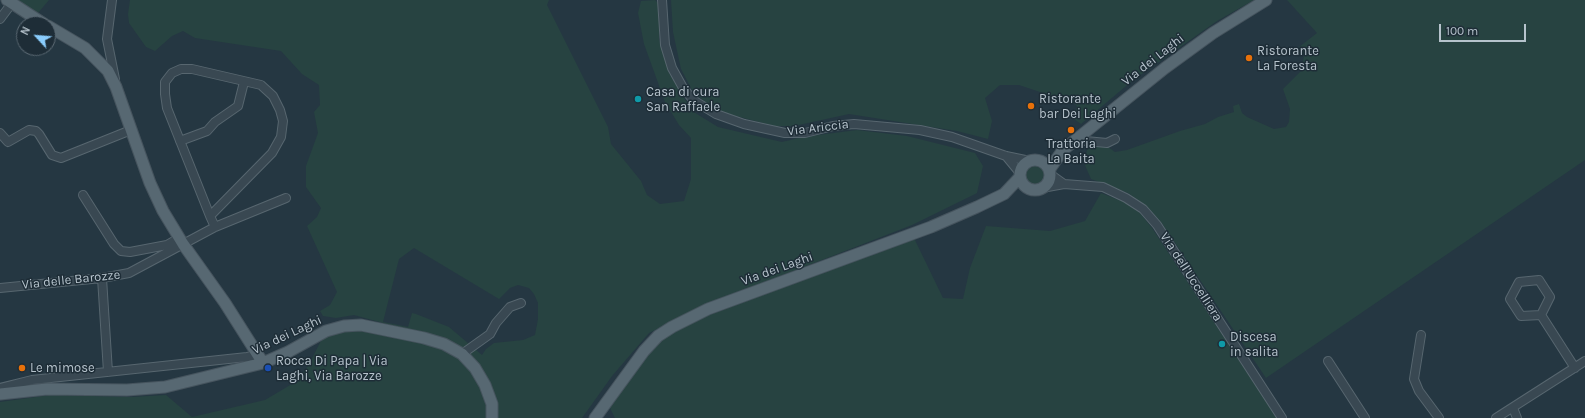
<!DOCTYPE html>
<style>
body{margin:0}
#map{position:relative;width:1585px;height:418px;overflow:hidden;background:#253742;font-family:Karla,sans-serif}
canvas{display:block}
.north{position:absolute;left:16px;top:16px;width:40px;height:40px;box-sizing:border-box;background:#1e2d37;border:1px solid #5b6973;border-radius:50%;rotate:296deg;font-size:11px;font-weight:700;line-height:16px;text-align:center;color:#b6c3cc}
.north::after{content:'';display:block;margin:auto;width:14px;height:18px;background:#8acdfd;clip-path:polygon(50% 0,100% 100%,50% 72%,0 100%)}
.scale{position:absolute;left:1439px;top:24px;width:87px;height:18px;box-sizing:border-box;border:2px solid #b6c3cc;border-top:0;padding-left:5px;font-size:12px;line-height:14px;white-space:nowrap;color:#b6c3cc;-webkit-text-stroke:3px #1e2d37;paint-order:stroke}
</style>
<div id="map">
<canvas width="1585" height="418"></canvas>
<div class="north">N</div>
<div class="scale">100 m</div>
</div>
<script>
const ctx = document.querySelector('canvas').getContext('2d');
ctx.lineJoin = 'round';
function fill(path, color) { ctx.fillStyle = color; ctx.fill(path, 'evenodd'); }
const toPath = rows => new Path2D(rows.map(r => 'M' + r).join(''));
function trace(path, color, width, dash) { ctx.strokeStyle = color; ctx.lineWidth = width; ctx.lineCap = dash ? 'butt' : 'round'; ctx.setLineDash(dash || []); ctx.stroke(path); }
function drawText(font, color, halo, rows, align = 'center') {
  ctx.font = font + ' Karla,sans-serif'; ctx.lineWidth = 3; ctx.setLineDash([]); ctx.textBaseline = 'middle'; ctx.strokeStyle = halo; ctx.fillStyle = color; for (const [text, x, y, turn = 0] of rows) {
    ctx.save(); ctx.translate(x, y); ctx.rotate((+turn || 0) * Math.PI / 180); ctx.textAlign = isNaN(turn) ? turn : align; if (halo) ctx.strokeText(text, 0, 0); ctx.fillText(text, 0, 0); ctx.restore();
  }
}
fill(toPath([
 [12,0,49,0,38,13,23,8],
 [130,0,549,0,547,5,608,127,611,144,641,181,647,195,660,204,684,201,691,179,691,138,679,125,665,102,644,44,638,13,641,1,655,0,659,4,659,39,669,73,692,111,718,127,782,142,803,137,857,130,907,136,975,153,983,166,977,193,967,198,912,225,711,303,649,333,612,376,582,418,495,418,492,386,470,354,451,342,354,315,336,318,323,316,320,311,330,305,337,292,307,226,317,217,321,208,306,187,306,166,318,133,314,112,320,105,319,85,302,74,281,51,195,38,183,31,172,36,155,51,146,47,129,23,128,14],
 [414,248,499,299,510,288,518,285,529,288,534,294,538,303,538,319,535,335,523,340,494,343,486,349,482,355,449,327,416,314,412,313,408,327,383,322,399,259],
 [671,0,1254,0,1217,21,1132,81,1081,124,1074,119,1077,106,1073,103,1019,85,1000,85,985,98,992,121,988,139,957,131,849,114,794,126,774,126,717,111,693,92,681,69,673,32],
 [1287,0,1585,0,1585,160,1266,378,1161,222,1146,206,1128,193,1091,179,1084,163,1088,146,1108,147,1115,152,1127,150,1180,131,1205,124,1218,117,1234,112,1233,106,1239,104,1242,113,1247,117,1274,129,1286,127,1289,122,1290,109,1283,89,1302,70,1304,55,1299,47,1317,33],
 '1024 175a12 12 0 1 1 24 0a12 12 0 1 1-24 0Z',
 [1101,193,1124,202,1140,213,1152,228,1277,418,615,418,608,404,652,346,669,333,691,322,914,238,943,298,963,299,970,268,986,226,1050,231,1085,221],
 [346,328,366,329,415,340,454,354,466,364,482,389,489,418,0,418,0,402,50,395,132,397,166,395,192,417,265,400,297,381,308,366,324,335]
]), '#274341');
const minor = toPath([
 [112,0,107,39,115,79],
 [662,0,665,45,672,68,682,86,693,100,716,114,744,124,785,133,805,133,833,126,854,124,920,130,952,137,1006,156,1030,161],
 [0,19,12,3],
 [0,133,8,142,29,130,36,131,39,134,52,155,61,158,131,130],
 [1075,140,1107,143,1115,139],
 [180,141,207,131,215,122,238,106,244,82],
 [1006,156,1020,173],
 [1050,174,1064,184],
 [1042,188,1064,184,1103,187,1126,198,1143,209,1157,225,1282,418],
 [83,195,114,244,121,251,130,252,167,245,179,238],
 [215,227,286,198],
 [102,278,108,372],
 [1539,280,1550,297,1541,315,1521,316,1510,299,1519,282,1539,280],
 [0,288,102,278,129,273,215,227,210,216,272,153,281,137,283,121,280,110,273,96,261,85,192,69,181,69,172,73,165,82,165,94,167,108,210,216],
 [1541,315,1575,368],
 [1421,335,1414,379,1419,391,1439,418],
 [462,354,490,334,496,323,510,307,521,303],
 [1328,361,1365,418],
 [0,388,32,380,247,357,258,355],
 [1513,408,1517,418],
 [1496,418,1585,361]
]);
const major = toPath([
 [7,0,44,24],
 [48,26,85,48,108,71,116,87,150,183,163,211,183,244,225,303,263,363],
 '1020 175a15 15 0 1 1 30 0a15 15 0 1 1-30 0Z',
 [1049,170,1063,150,1165,68,1213,33,1266,0],
 [0,394,47,389,127,390,165,387,263,363,288,352,326,331,344,326,361,325,424,338,444,344,462,354,475,368,485,385,492,404,492,418],
 [595,418,644,351,658,336,672,327,708,309,931,227,977,207,1004,194,1020,177]
]);
trace(minor, '#57666f', 10);
trace(major, '#46545e', 13);
trace(minor, '#394852', 8);
trace(major, '#576872', 11);
for (const [x, y, r, color] of [
 [1249,58,4,"#e8710a"],
 [638,99,4,"#0f9aa8"],
 [1031,106,4,"#e8710a"],
 [1071,130,4,"#e8710a"],
 [1222,344,4,"#0f9aa8"],
 [22,368,4,"#e8710a"],
 [268,368,4,"#1a4fb4"]
]) { const dot = new Path2D(); dot.arc(x, y, r, 0, 2 * Math.PI); ctx.fillStyle = color; ctx.fill(dot); trace(dot, '#1e2d37', 1.5); }
drawText('13px', '#b6c3cc', '#1e2d37', [
 ["Ristorante",1257,51],
 ["La Foresta",1257,66],
 ["Casa di cura",646,92],
 ["San Raffaele",646,107],
 ["Ristorante",1039,99],
 ["bar Dei Laghi",1039,114],
 ["Trattoria",1071,144,"center"],
 ["La Baita",1071,159,"center"],
 ["Discesa",1230,337],
 ["in salita",1230,352],
 ["Rocca Di Papa | Via",276,361],
 ["Laghi, Via Barozze",276,376],
 ["Le mimose",30,368]
], 'left');
drawText('13px', '#b6c3cc', '#1e2d37', [
 ["Via dei Laghi",1153,60,-38],
 ["Via Ariccia",818,128,-7],
 ["Via dei Laghi",777,269,-20],
 ["Via dell'Uccelliera",1191,277,57],
 ["Via delle Barozze",71,280,-6],
 ["Via dei Laghi",287,335,-25]
]);
</script>
